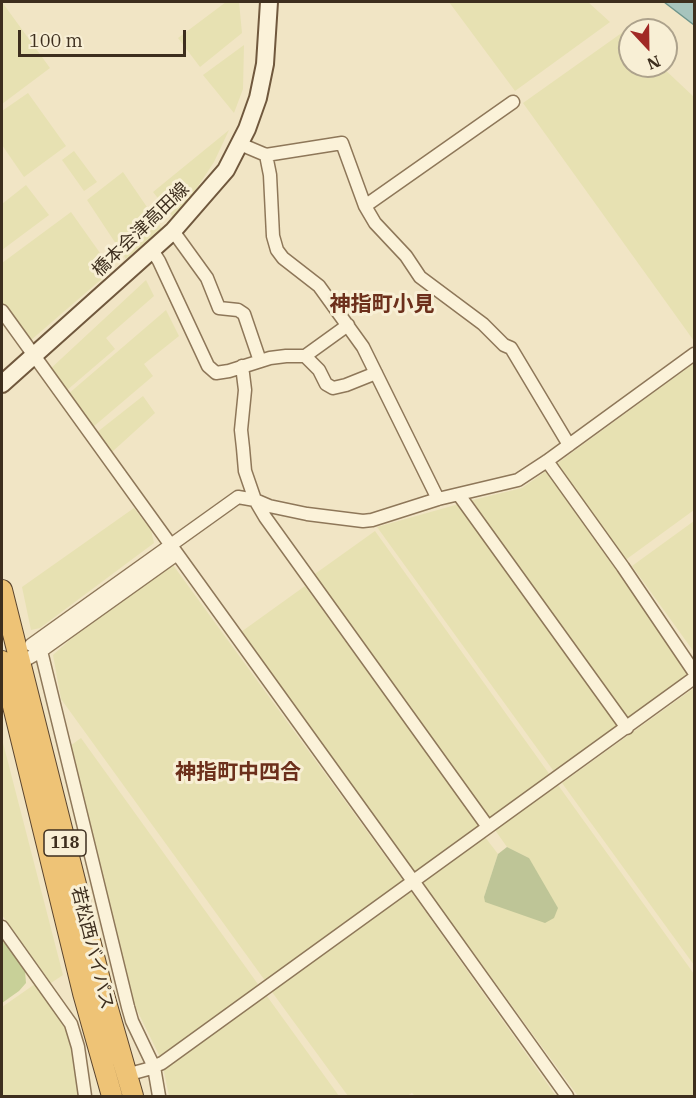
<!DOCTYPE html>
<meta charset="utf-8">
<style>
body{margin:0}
#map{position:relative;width:696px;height:1098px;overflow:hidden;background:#f1e5c5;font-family:"IBM Plex Serif",serif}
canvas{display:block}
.frame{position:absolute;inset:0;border:3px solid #3d2e1e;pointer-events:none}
.north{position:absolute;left:618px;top:18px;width:60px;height:60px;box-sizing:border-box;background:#f8efd5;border:2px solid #ada28c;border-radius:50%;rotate:158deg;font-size:16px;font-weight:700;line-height:24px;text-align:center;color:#3d2e1e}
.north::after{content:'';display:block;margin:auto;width:21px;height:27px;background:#a12925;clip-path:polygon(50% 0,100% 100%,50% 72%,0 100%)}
.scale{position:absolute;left:18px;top:30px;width:168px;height:27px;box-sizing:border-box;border:3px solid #3d2e1e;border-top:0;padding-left:8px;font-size:18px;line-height:21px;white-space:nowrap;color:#3d2e1e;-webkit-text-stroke:4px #f8efd5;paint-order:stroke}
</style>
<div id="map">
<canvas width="696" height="1098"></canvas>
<div class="frame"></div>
<div class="north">N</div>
<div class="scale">100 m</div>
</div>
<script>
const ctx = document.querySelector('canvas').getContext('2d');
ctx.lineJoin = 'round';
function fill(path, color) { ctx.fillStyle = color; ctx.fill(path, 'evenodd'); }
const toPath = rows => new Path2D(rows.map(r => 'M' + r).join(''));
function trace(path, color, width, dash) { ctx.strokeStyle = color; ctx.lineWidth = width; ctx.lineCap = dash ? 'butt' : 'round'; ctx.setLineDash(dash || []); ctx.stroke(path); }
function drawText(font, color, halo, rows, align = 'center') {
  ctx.font = font + ' "IBM Plex Serif","Noto Sans JP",serif'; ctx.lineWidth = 6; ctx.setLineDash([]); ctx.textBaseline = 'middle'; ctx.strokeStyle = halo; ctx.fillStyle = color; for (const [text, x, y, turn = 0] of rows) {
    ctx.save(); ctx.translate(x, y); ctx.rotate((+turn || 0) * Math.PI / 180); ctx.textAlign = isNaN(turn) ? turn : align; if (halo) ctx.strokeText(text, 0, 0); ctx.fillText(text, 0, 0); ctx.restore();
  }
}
fill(toPath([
 [2,2,50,68,2,104],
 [226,2,239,2,242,33,200,67,178,38],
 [449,2,588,2,610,22,515,91],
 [623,32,630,39,630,66,661,66,694,97,694,341,523,103],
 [244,45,243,89,234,113,203,75],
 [28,93,66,146,24,177,2,145,2,111],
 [229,130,214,162,191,197,173,217,153,192],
 [74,151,97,182,84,191,62,160],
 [123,172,162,229,126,259,87,200],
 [26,185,49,215,2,250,2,204],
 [71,212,112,270,30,341,2,302,2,263],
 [146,280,154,296,106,338,115,349,66,391,48,371],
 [166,310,179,336,144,364,153,376,93,427,67,395],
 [694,363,694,510,624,561,555,465],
 [143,396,155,413,112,452,96,433],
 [546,471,690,675,628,720,469,501,522,488],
 [459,504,618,727,555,773,377,527],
 [134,508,151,530,154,543,40,628,31,630,22,587],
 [694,521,694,652,632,566],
 [375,531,550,775,488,820,312,576],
 [173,565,404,882,266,982,61,699,53,655,73,637],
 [305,586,480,826,415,872,241,632],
 [694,688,694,965,562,783],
 [81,738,260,987,161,1059,133,1002,70,746],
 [2,739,63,975,51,983,2,915],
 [558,785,694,974,694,1096,578,1096,422,883,485,837,498,854,484,897,529,858,507,847,495,830],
 [410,890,556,1096,415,1096,412,1093,407,1096,348,1096,272,992],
 [35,984,71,1034,78,1080,79,1096,2,1096,2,1007],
 [264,992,339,1096,169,1096,163,1067]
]), '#e7e1b2');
fill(toPath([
 [2,941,9,947,25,971,26,983,19,991,2,1003]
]), '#c8d098');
fill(toPath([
 [507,847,529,858,558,908,554,918,545,923,485,902,484,897,498,854]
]), '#bec597');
const water = toPath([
 [664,2,694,2,694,25,664,2]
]);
fill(water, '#a7c4bd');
trace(water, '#6d948b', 1.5);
const minor = toPath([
 [240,144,266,155,342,143,365,206,375,223,406,256,420,277,483,324,504,345,511,348,569,445],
 [266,155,270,175,273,236,277,250,283,258,319,286,363,347,438,499],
 [365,206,513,102],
 [173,231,207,278,219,308,238,310,244,314,260,361],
 [152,250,159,261,208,366,216,373,229,371,270,358,286,356,305,356,348,325],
 [2,311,413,881,567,1096],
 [305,356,319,370,326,384,333,388,346,385,376,373],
 [242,366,245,390,241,430,243,448,245,471,255,500,265,517,488,827],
 [547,461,623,567,694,672],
 [459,495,627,728],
 [31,645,238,497,255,500,269,506,307,514,363,521,372,520,438,499,518,480,547,461,694,354],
 [41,651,128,1007,132,1021,154,1067,159,1096],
 [20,663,41,651,177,554],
 [2,927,71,1024,78,1047,85,1096],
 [126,1075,148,1069,162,1063,694,678]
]);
const secondary = toPath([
 [2,384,173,231,226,170,247,129,258,98,265,64,269,2]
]);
const trunk = toPath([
 [2,590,102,988,133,1096],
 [2,661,83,993,112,1096]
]);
trace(minor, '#8e7759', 15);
trace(secondary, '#70583d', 20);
trace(trunk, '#5b452e', 22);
trace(minor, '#fbf2d9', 12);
trace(secondary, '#fbf2d9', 16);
trace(trunk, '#eec376', 20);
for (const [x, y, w] of [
 [65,843,42]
]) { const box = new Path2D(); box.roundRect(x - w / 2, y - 13, w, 26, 4.5); ctx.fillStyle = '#f8efd5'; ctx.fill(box); trace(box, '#3d2e1e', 1.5); }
drawText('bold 16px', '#3d2e1e', null, [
 ["118",65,843]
]);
drawText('18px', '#3d2e1e', '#f8efd5', [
 ["橋本会津高田線",141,230,-44],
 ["若松西バイパス",92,948,76]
]);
drawText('bold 21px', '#6c2f1b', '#f8efd5', [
 ["神指町小見",382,305],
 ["神指町中四合",238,773]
]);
</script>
